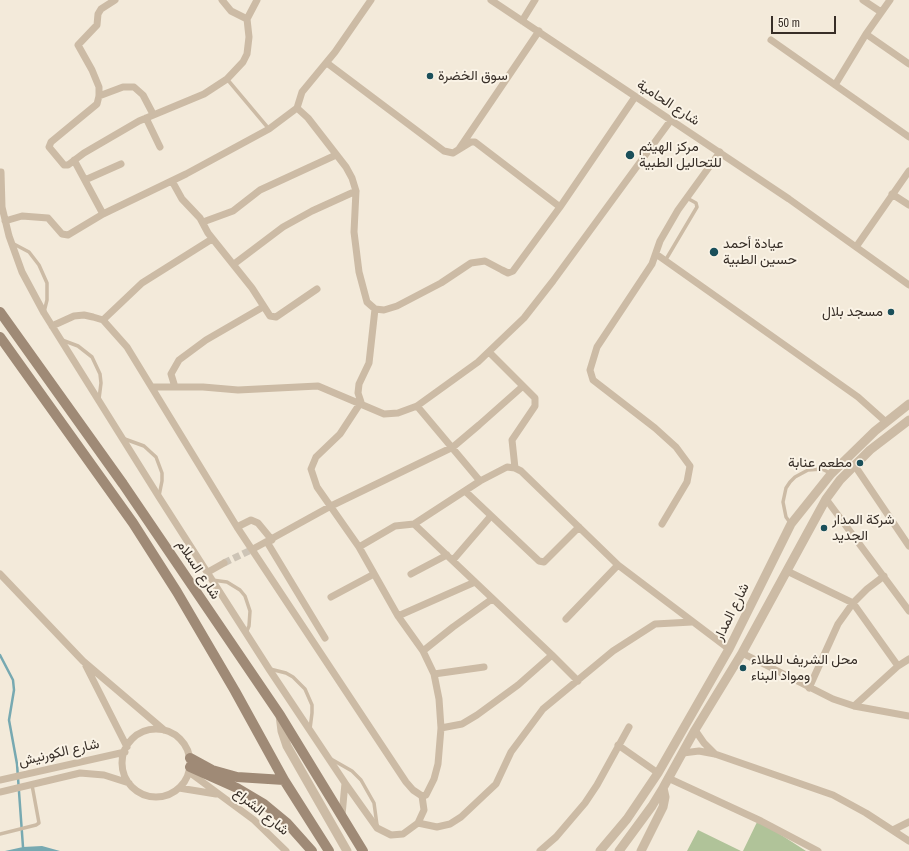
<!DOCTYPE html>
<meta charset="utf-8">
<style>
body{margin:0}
#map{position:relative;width:909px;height:851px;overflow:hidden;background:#f3eada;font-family:"Archivo Narrow",sans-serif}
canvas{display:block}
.scale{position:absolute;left:771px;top:16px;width:65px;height:18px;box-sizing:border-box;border:2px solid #372e27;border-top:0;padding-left:5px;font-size:12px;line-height:14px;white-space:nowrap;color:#372e27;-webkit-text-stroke:3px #faf3e6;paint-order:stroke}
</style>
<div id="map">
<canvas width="909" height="851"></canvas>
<div class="scale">50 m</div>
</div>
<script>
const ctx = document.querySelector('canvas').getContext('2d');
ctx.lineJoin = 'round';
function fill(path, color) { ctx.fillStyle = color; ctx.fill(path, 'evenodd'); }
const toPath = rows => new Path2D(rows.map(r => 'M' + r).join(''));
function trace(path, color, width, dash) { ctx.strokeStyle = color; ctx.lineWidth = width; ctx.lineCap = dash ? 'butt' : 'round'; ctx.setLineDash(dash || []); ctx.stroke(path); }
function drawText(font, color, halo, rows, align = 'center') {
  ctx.font = font + ' "Archivo Narrow",Vazirmatn,sans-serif'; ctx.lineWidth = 4; ctx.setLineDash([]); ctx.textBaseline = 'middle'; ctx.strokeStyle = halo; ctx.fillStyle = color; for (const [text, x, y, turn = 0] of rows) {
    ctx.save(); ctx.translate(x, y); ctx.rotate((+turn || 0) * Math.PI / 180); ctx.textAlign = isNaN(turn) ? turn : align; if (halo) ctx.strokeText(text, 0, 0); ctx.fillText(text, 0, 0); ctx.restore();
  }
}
fill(toPath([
 [758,820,806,851,743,851],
 [698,830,741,851,687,851]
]), '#b0c399');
fill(toPath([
 [42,846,60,851,5,851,23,847]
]), '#77a9b1');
trace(toPath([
 [0,655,13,680,14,690,9,720,17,764,23,847]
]), '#77a9b1', 2.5);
trace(toPath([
 [224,563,253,549]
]), '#cdc4b6', 7, [7, 3.5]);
trace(toPath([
 [227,79,269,129],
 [12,243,29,252,39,265,47,283,47,300,44,312],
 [665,261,697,207,696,203,687,198],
 [62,340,78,346,92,357,100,374,101,383,99,399],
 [122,438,144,446,156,457,162,473,162,481,159,496],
 [791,524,786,517,783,502,786,488,790,482,795,477,808,470,822,469,830,473],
 [212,580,227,582,240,590,245,596,250,611,249,626,246,633],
 [270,669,286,673,293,677,305,689,312,705,312,713,310,729],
 [331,759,352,771,361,780,374,803,377,825],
 [0,834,36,825,39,823,32,785]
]), '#ccbba5', 3.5);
trace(toPath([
 [115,0,101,9,98,14,97,25,78,45,92,70,99,87,99,96,97,104,51,142,49,147,64,165,68,165,84,153,139,121,204,94,227,79,243,62,247,54,249,37,247,19,257,0],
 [222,0,231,11,247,19],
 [371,0,335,52,302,92,297,108,308,118,346,167,352,178,356,191,354,232,359,272,367,302,375,309,384,310,397,306,441,283,471,263,485,261,502,270,508,273,513,271,560,207,635,97],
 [491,0,789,199,909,285],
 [863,0,881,12],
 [522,21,535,0],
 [866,34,909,64],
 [771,40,909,137],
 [327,63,444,151,453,153,471,142,475,142,560,207],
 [835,85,866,34,890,0],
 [99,96,123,87,134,87,143,95,153,114],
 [146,118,160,147],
 [459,149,539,31],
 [74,160,103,214],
 [1,172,2,207,9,236,22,272,44,313,159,497,269,669,345,783,342,815],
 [85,180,121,164],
 [172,181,182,199,200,218,208,233,252,288,270,316,276,317,317,289],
 [892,194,909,205],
 [5,221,22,216,48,218,62,234,68,235,103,214,186,174,269,129,297,108],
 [203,222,233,211,260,190,336,155],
 [856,247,909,171],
 [656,254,858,397,886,422],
 [234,264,283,227,312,211,356,191],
 [103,320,142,283,212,239],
 [52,326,74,316,84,315,93,317,103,320,127,347,237,527,406,782,413,790,422,796,426,795,434,779,438,764,441,728,439,699,434,674,423,651,398,616,359,547,317,487,311,469,316,457,340,434,361,402,358,393,359,384,369,363,375,309],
 [153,387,203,387,238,390,318,386,384,414,398,413,417,406,478,362,524,318,553,281,671,120],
 [175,387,171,374,179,360,206,340,263,307],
 [417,406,480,481],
 [855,466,909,546],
 [515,468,512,440,535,406,535,398,523,386],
 [465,491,539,561,544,562,579,527],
 [826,499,909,611],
 [414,524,480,481,507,467,515,468,521,471,618,565,729,649],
 [662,524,687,482,690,466,676,447,655,428,593,380,590,370,597,347,652,264,660,241,678,210,720,152],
 [237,527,251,520,258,523,272,540],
 [267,542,325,638],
 [359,547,395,526,414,524,552,655],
 [253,549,331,506,453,447,479,425,523,386,489,352],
 [453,560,490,517],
 [787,571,853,603,898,666],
 [208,572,224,563],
 [0,574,83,661,164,730],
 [411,574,447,555],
 [331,597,374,574],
 [398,616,475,582],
 [566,619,618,565],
 [423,651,453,627,492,599],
 [742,653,833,699,854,706,909,716],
 [86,666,127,747],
 [434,674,484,667],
 [809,688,838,624,853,603,867,589,884,576],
 [854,706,898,666,909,659],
 [441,728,462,724,477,715,518,685,552,655,578,681],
 '122 763a34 34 0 1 1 68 0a34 34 0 1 1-68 0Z',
 [695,730,704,743,715,754],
 [618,745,658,773],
 [683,753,699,751,715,754,833,795,866,813,909,841],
 [189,772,254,820,286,851],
 [668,778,761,821,818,851],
 [0,780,125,752],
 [345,783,377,828,391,835,403,834,418,823,424,810,422,796],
 [179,788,216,794],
 [0,792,80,773,104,775,129,783],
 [418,823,437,827,450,824,461,817,496,784,511,752,543,709,613,651,655,624,692,622],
 [893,830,909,822],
 [540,851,556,837,585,803,597,785,629,727]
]), '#ccbba5', 7);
trace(toPath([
 [280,715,282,731,287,746,347,851],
 [600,851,627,819,658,773,729,649,791,524,831,474,875,431,909,404],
 [619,851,652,806,663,788,695,730,742,653,826,499,840,480,870,450,909,420],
 [641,851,663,807,665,797,663,788]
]), '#ccbba5', 9);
trace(toPath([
 [0,312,123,484,280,715,363,851],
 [0,337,133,523,177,592,235,691,284,780,329,851],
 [190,758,212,770,237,777,284,780],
 [190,767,237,788,264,804,287,823,312,851]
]), '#9f8a76', 10);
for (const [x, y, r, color] of [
 [430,76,4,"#1a4f5a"],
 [630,155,5,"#1a4f5a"],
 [714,252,5,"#1a4f5a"],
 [891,312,4,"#1a4f5a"],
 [860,463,4,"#1a4f5a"],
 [824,528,4,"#1a4f5a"],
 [743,668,4,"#1a4f5a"]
]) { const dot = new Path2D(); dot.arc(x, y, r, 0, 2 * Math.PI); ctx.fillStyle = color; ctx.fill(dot); trace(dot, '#faf3e6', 1.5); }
drawText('14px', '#372e27', '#faf3e6', [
 ["سوق الخضرة",438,76],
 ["مركز الهيثم",639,147],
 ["للتحاليل الطبية",639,163],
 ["عيادة أحمد",723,244],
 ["حسين الطبية",723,260],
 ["مسجد بلال",883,312,"right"],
 ["مطعم عنابة",852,463,"right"],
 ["شركة المدار",832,520],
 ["الجديد",832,536],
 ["محل الشريف للطلاء",751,660],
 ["ومواد البناء",751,676]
], 'left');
drawText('14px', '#372e27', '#faf3e6', [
 ["شارع الحامية",668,103,33],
 ["شارع السلام",198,570,57],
 ["شارع المدار",732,612,-64],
 ["شارع الكورنيش",59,753,-13],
 ["شارع الشراع",261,812,39]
]);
</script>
